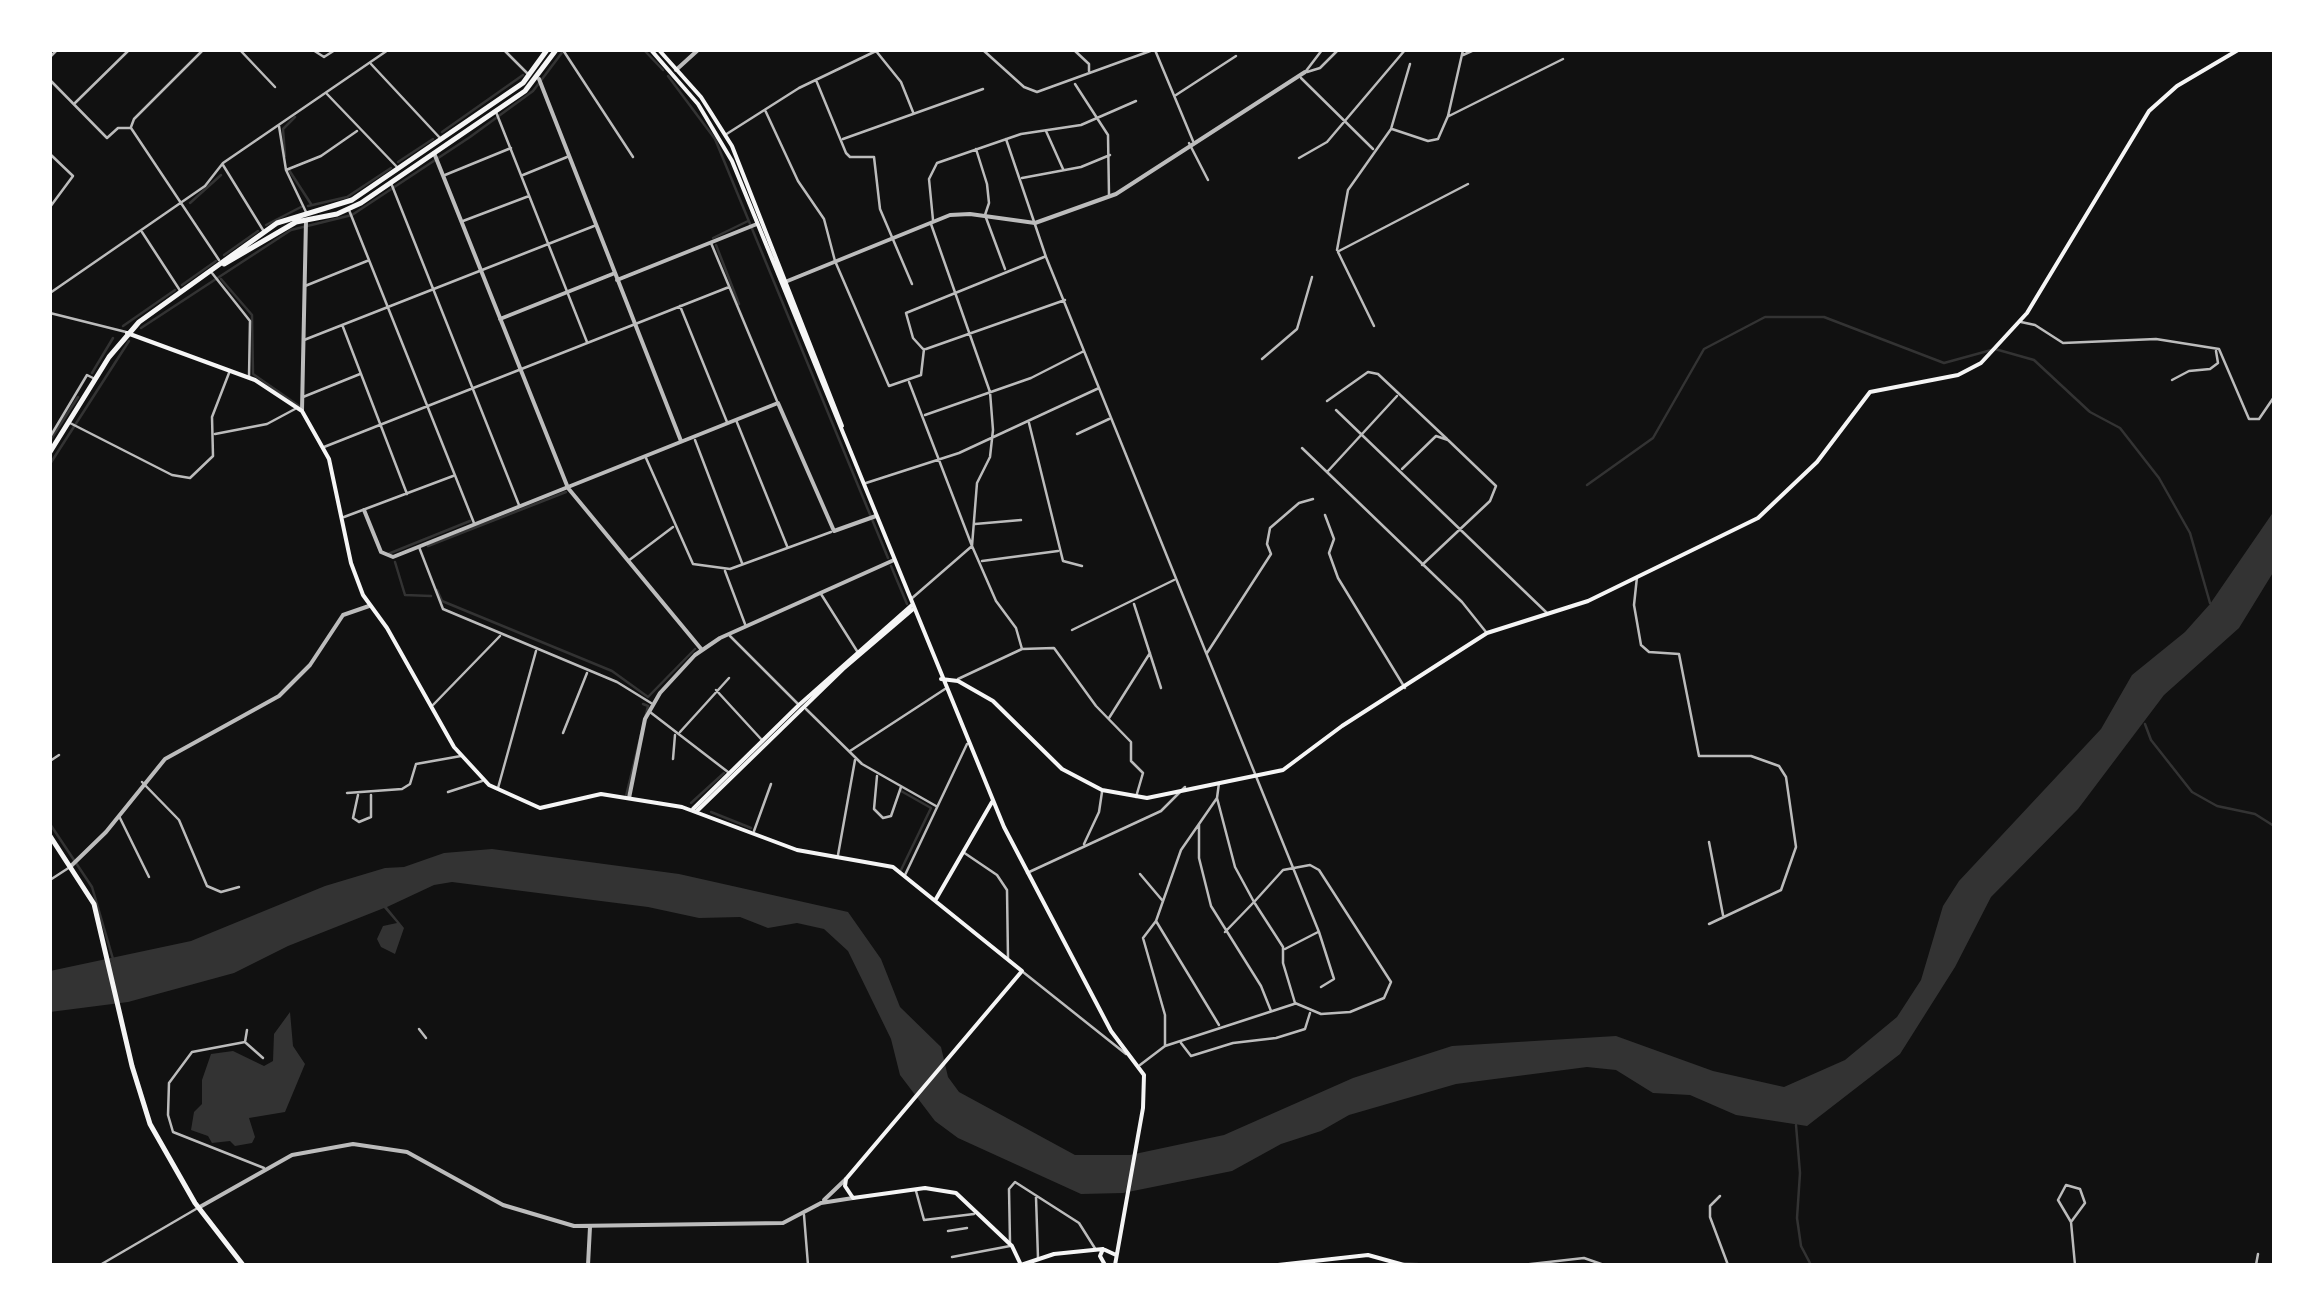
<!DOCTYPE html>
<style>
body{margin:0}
#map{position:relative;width:2324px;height:1315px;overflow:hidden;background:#111;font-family:Helvetica,sans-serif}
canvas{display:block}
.frame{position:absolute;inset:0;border:52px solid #fff;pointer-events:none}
</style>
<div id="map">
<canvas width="2324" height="1315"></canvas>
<div class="frame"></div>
</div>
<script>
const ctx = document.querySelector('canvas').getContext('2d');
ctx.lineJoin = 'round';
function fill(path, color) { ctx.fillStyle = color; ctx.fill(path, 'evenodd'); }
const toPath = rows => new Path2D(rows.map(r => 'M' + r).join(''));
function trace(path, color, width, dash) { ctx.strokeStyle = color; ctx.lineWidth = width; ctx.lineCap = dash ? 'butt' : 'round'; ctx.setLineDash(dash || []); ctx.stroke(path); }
fill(toPath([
 [2274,511,2274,571,2239,628,2164,695,2078,809,1991,897,1955,967,1900,1054,1807,1126,1736,1115,1690,1095,1653,1093,1616,1070,1587,1067,1456,1084,1349,1115,1321,1131,1281,1144,1232,1171,1123,1193,1081,1194,958,1138,935,1121,900,1075,891,1039,848,951,824,929,797,923,768,928,740,917,699,918,648,907,452,882,434,885,387,907,404,928,395,954,381,947,377,939,383,926,397,923,384,908,288,946,234,973,128,1002,50,1012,50,971,191,941,325,886,385,868,404,867,444,853,492,849,679,874,848,912,881,959,900,1007,941,1047,948,1077,959,1092,1075,1155,1130,1155,1224,1135,1353,1078,1452,1046,1616,1036,1713,1071,1784,1087,1845,1060,1897,1017,1921,980,1943,906,1959,881,2101,729,2132,675,2185,632,2210,604],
 [290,1012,293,1046,305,1064,285,1112,249,1118,255,1137,252,1143,235,1146,230,1141,212,1143,208,1136,191,1130,194,1112,202,1104,202,1080,211,1054,233,1051,264,1066,273,1061,274,1034]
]), '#333');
trace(toPath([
 [644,50,663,70],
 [668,76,715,139,888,558],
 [442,132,523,75],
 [285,156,283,129,295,117],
 [398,162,433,139],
 [289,170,311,204],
 [190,203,221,175],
 [308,206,347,197,391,168],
 [266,225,301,207],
 [713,238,748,221],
 [716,245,739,304],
 [224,255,258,231],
 [221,279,252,315,253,374,299,406],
 [182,285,216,261],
 [123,326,175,290],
 [141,328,291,230,352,215,470,137,533,91,564,50],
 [92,373,113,338],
 [51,439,78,397],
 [50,464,129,341],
 [1587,485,1653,438,1704,349,1765,317,1824,317,1944,363,1995,349,2034,360,2090,412,2120,428,2159,478,2190,533,2210,603],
 [428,546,566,492],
 [388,554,470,521],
 [395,562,405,595,431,596],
 [891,566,907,604],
 [437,590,442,601,612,671,648,697,695,649],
 [2145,724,2151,740,2192,792,2217,806,2255,814,2274,826],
 [626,796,648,706,643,704],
 [691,803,724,773],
 [711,812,751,828],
 [50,824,92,887,113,959],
 [901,870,931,808,901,791],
 [1796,1125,1800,1173,1797,1218,1801,1246,1811,1265]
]), '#333', 2.5);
trace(toPath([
 [948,1231,967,1228],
 [952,1257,1010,1246]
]), '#bcbcbc', 2.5);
trace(toPath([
 [240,50,275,87],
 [313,50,324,57,335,50],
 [504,50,528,74],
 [563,50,633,157],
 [983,50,1024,87,1037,92,1153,50],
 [1074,50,1089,64,1089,71],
 [1155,50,1193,141],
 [876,51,901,82,913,112],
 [1463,55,1474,50],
 [50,57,57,50],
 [371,64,440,138],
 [1306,71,1322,50],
 [1307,72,1320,68,1338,50],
 [1301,78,1373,149],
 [50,80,107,138,118,128,131,128,219,260],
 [816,80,846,153,850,157,874,157,880,209,912,284],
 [1075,84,1108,135,1109,195],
 [327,94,397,167],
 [1176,95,1236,56],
 [75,103,129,50],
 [765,110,798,181,824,219,835,261,889,386,921,375,924,349],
 [496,112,587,342],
 [1449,116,1563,59],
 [279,126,286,170,306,212],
 [131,127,134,119,203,50],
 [1392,129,1428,141,1438,139,1448,116,1463,50],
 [1046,131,1063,169],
 [725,135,799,88,876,51],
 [843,139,983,89],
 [1006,139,1046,257,1319,932,1334,979,1321,987],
 [1189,143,1208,180],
 [976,149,987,184,989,203,985,215,1005,269],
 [50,154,73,176,50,207],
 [1299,158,1327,142,1405,50],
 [223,165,263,230],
 [286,170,321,156,357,131],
 [445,175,511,148],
 [523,175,567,157],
 [1022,178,1081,167,1110,155],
 [391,183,519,505],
 [349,210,474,523],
 [933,220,929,179,937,163,1021,134,1081,125,1136,101],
 [463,221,529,196],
 [142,232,181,292],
 [711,243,777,401],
 [1337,250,1348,190,1391,129,1410,64],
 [1339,251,1468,184],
 [1338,252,1374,326],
 [212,273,250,321,249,377],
 [305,286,367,261],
 [50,293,205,186,223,163,388,50],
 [680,306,727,422],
 [50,313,126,332],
 [2021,322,2035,325,2063,343,2156,339,2219,349,2249,419,2259,419,2274,397],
 [343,327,407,494],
 [304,340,594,226],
 [923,349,913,338,906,313,1044,257],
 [926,349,1065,300],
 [1262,359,1297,329,1312,277],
 [2172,380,2189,371,2210,369,2218,363,2216,351],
 [909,382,972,546,996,601,1016,628,1022,649],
 [303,397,360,374],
 [1327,401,1368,372,1378,374,1447,439],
 [1336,410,1547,613],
 [925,415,1031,378,1084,351],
 [736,420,787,546],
 [70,423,172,475,190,478,213,456,212,417,229,373],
 [1029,423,1063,561,1082,566],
 [215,434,267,424,295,409],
 [1077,434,1109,419],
 [50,437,87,375,93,378],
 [695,440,742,563],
 [324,447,729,287],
 [1302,448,1462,602,1486,632],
 [646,458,693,564,730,569,831,532],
 [1402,469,1436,436,1448,440,1496,486,1490,501,1422,565],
 [1328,471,1397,396],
 [866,483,959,453,1099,388],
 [1325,515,1334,539,1329,553,1338,578,1405,688],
 [344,517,453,476],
 [975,524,1021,520],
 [419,547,443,609,617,682,651,703],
 [628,561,673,527],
 [982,561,1058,551],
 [725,571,745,624],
 [1637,577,1634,605,1641,645,1649,652,1679,654,1699,756,1751,756,1779,766,1786,777,1796,847,1781,890,1709,924],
 [821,594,857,651],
 [911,599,972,546,977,483,990,457,993,430,990,392,931,224],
 [1134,604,1161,688],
 [1072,630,1174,580],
 [730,636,799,705],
 [1207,653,1271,554,1267,544,1270,528,1299,503,1313,499],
 [958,679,1022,649,1054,648,1096,706,1131,742,1131,761,1143,773,1136,797],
 [716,690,761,739],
 [433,705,500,636],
 [806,709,862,764,936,806],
 [650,712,728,772],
 [1109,718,1150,653],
 [680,732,729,678],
 [563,733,587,673],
 [850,751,945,689],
 [673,759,675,735],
 [50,761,59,755],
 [877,776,874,809,883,818,891,816,901,787],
 [142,782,179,820,207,886,221,892,239,887],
 [498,788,536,651],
 [448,792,482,781],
 [347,793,402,789,410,784,416,764,461,756],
 [358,795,353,818,359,822,371,817,371,795],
 [1217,798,1235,867,1254,902,1283,947,1283,963,1295,1003,1321,1014,1350,1012,1384,998,1391,982,1319,870,1310,865,1283,870,1254,902,1225,932],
 [119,816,149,877],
 [1199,824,1199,858,1211,906,1261,986,1271,1011],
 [754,831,771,784],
 [1709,842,1723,915],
 [1084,844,1099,812,1102,792],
 [963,852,997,875,1007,890,1008,958],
 [838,855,855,760],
 [1027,873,1161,811,1185,787],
 [1140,874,1162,900],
 [905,875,967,744],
 [50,880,70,867],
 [1156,921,1219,1025],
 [1285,949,1318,932],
 [1023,972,1126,1054],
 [419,1029,426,1038],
 [247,1030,245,1042,192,1052,169,1083,168,1115,173,1132,264,1168],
 [246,1043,263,1058],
 [1181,1043,1191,1056,1233,1043,1276,1038,1305,1029,1310,1013],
 [1165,1046,1165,1015,1143,938,1156,921,1181,850,1217,798,1219,783],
 [1140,1065,1165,1046,1294,1004],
 [916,1191,924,1220,974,1214],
 [1720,1196,1710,1206,1710,1217,1728,1265],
 [1036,1197,1038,1258],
 [804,1215,808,1265],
 [2071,1222,2085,1203,2080,1189,2066,1185,2058,1200,2071,1222,2075,1265],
 [1010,1242,1009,1189,1015,1182,1079,1223,1096,1250],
 [1404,1264,1467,1265],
 [100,1265,196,1209],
 [1522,1265,1584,1258,1604,1265],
 [2256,1265,2258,1254]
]), '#bcbcbc', 2.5);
trace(toPath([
 [676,70,698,50],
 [539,79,681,441],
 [434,153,568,488,702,650],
 [617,280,757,224],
 [785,282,950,215,970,214,1035,223,1116,194,1305,72],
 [500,319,615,273],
 [302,410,306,220],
 [364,510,381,552,393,557,778,403,834,531,876,516],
 [629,798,645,719,660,693,695,655,720,638,894,560],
 [71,866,106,832,165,759,279,696,310,665,343,615,369,606],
 [824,1200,846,1179],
 [198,1208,292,1155,353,1144,407,1152,503,1205,574,1226,783,1223,821,1203,853,1198],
 [588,1265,590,1227]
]), '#bcbcbc', 4);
trace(toPath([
 [651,50,698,104,732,161,1004,827,1111,1031,1144,1075,1143,1108,1115,1265],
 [659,50,701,97,732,146,842,426],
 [127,333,255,380,302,411,329,459,351,563,363,595,387,628,454,747,489,785,540,808,601,794,682,807,797,850,893,867,1022,971,846,1179,845,1186,853,1198,925,1188,956,1193,1012,1246,1021,1265],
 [941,679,958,681,993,701,1062,769,1102,790,1147,798,1283,770,1342,726,1487,633,1588,601,1758,518,1817,462,1870,392,1958,375,1981,363,2027,313,2149,111,2177,86,2238,50],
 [693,809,799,705,912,605],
 [697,811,843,669,912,610],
 [936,899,992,802],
 [1021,1265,1054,1254,1103,1249],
 [1105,1265,1100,1256,1103,1249,1116,1255],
 [1278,1265,1368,1255,1404,1265]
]), '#f5f5f5', 4);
trace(toPath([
 [224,264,296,222,337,214,361,203,525,91,556,50],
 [50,452,109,357,139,322,277,223,352,200,523,83,547,50],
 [50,836,94,904,132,1066,150,1124,195,1203,243,1265]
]), '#f5f5f5', 5);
</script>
